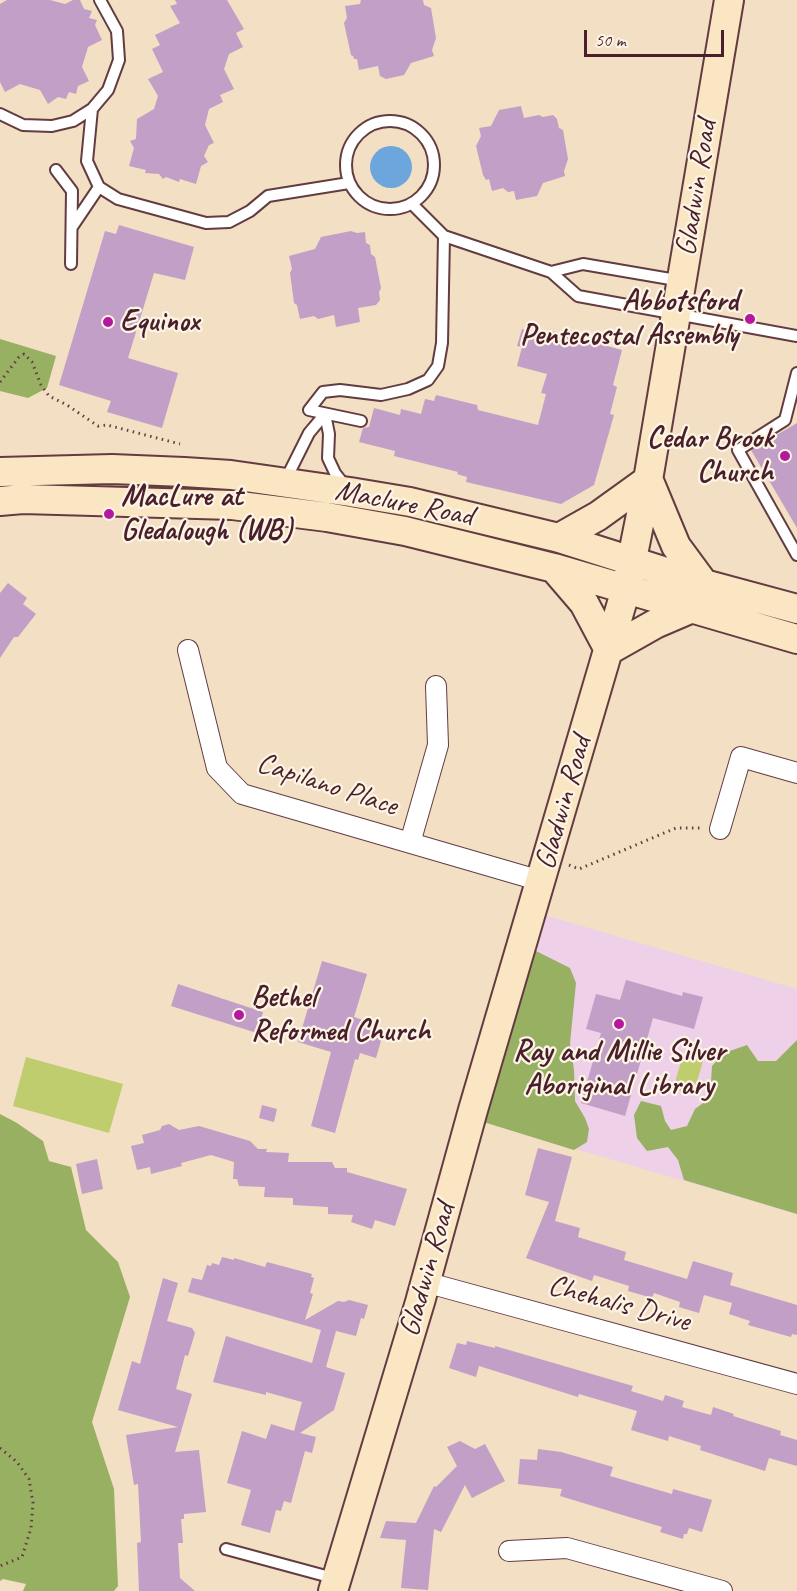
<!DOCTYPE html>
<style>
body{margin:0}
#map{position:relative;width:797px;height:1591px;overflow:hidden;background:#f3dfc3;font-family:Caveat,sans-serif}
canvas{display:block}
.scale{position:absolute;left:584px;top:30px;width:140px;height:27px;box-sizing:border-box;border:3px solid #4a1f2b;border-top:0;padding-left:8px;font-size:18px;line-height:21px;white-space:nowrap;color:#4a1f2b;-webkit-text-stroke:4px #fcf5e5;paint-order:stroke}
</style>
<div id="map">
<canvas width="797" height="1591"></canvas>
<div class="scale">50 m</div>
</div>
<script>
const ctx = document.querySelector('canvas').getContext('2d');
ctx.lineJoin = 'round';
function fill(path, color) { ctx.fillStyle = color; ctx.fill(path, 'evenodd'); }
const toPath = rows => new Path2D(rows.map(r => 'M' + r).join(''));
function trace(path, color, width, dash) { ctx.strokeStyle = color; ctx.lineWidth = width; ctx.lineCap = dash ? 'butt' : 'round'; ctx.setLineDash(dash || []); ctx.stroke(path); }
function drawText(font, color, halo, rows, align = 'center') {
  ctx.font = font + ' Caveat,sans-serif'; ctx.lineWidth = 4.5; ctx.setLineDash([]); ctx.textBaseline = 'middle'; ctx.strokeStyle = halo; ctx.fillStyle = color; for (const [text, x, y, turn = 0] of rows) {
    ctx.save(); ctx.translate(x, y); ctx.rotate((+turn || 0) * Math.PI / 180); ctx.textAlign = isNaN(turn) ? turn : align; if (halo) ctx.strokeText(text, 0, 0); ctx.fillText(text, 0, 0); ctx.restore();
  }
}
fill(toPath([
 [537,913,797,989,797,1214,477,1120]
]), '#eed0e8');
fill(toPath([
 [683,1055,703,1061,693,1095,673,1089],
 [26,1057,123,1084,109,1133,13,1106]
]), '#bfcd6f');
fill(toPath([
 [0,339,56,356,47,388,28,398,0,391],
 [530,948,570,968,576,983,570,1043,574,1070,575,1101,585,1118,589,1129,587,1142,574,1150,477,1120],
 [797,1040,797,1214,684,1180,678,1160,668,1147,647,1151,637,1138,634,1115,641,1101,661,1106,665,1121,671,1130,687,1126,695,1109,710,1098,712,1066,724,1053,747,1045,758,1061,776,1061],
 [0,1114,17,1123,43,1141,49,1161,71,1167,86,1230,118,1262,130,1297,92,1422,114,1489,118,1586,114,1591,23,1591,26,1584,3,1579,0,1581]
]), '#97b062');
fill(toPath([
 '370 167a21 21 0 1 1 42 0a21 21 0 1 1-42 0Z'
]), '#6ca6dc');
fill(toPath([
 [7,0,50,0,65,4,73,0,80,0,84,9,92,11,89,18,97,20,95,25,102,40,88,47,82,67,89,81,78,86,76,94,69,92,66,99,58,97,48,104,40,90,20,84,5,92,0,82,0,4],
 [175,0,227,0,244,29,236,33,243,47,229,54,224,69,234,89,220,95,223,102,209,109,205,125,214,143,209,145,204,156,208,162,201,166,196,184,180,179,179,182,166,177,163,179,159,174,145,173,146,170,129,166,134,148,130,141,136,139,137,119,154,109,158,96,148,79,163,72,152,49,160,45,155,35,180,23,170,6,177,4],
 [361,0,423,0,424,5,431,8,436,38,432,50,434,56,411,63,404,75,386,79,380,76,378,66,359,70,357,59,354,59,353,56,351,55,344,23,347,18,345,6,360,4],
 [521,106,524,118,539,115,543,117,553,115,557,119,559,128,563,130,568,159,564,171,565,176,543,183,537,196,516,200,514,191,508,192,503,188,492,191,489,179,486,180,483,175,476,146,481,136,479,128,491,126,499,110],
 [119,225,194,247,185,280,154,273,128,358,178,373,162,428,107,412,111,401,59,385,105,231,116,234],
 [351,231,357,233,365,232,366,243,370,245,371,254,375,257,381,288,379,292,380,300,376,305,358,308,360,322,336,327,334,315,318,319,314,316,300,319,297,305,294,303,290,273,292,269,289,256,315,249,321,237],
 [522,329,550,336,552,331,622,350,613,385,617,387,610,414,614,415,594,485,561,504,466,482,467,477,457,474,458,472,394,456,395,451,359,442,363,428,369,427,374,408,400,415,401,409,421,414,425,399,434,401,436,395,477,405,478,410,538,425,546,394,541,393,547,374,517,366,522,347,517,346],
 [797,423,797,528,751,450],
 [8,583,27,598,23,604,36,614,18,637,14,637,0,658,0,593],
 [322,961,367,974,354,1017,369,1022,366,1029,383,1034,376,1058,360,1053,358,1060,355,1059,335,1133,311,1126,331,1052,298,1042],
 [626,980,682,996,683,992,703,997,694,1029,653,1018,625,1116,581,1103,601,1033,586,1029,596,994,620,1000],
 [178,984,263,1012,257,1033,171,1006],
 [262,1105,277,1109,274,1122,259,1118],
 [169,1124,179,1130,199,1126,250,1141,258,1149,267,1149,266,1152,289,1153,288,1162,332,1162,335,1168,347,1168,347,1172,407,1189,395,1226,375,1220,372,1229,351,1222,353,1215,328,1214,328,1207,293,1205,293,1198,264,1197,265,1187,239,1186,237,1179,233,1179,234,1162,211,1155,181,1163,182,1166,151,1174,150,1167,137,1170,131,1146,144,1143,142,1135,160,1130,162,1126],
 [538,1148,572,1157,555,1221,580,1228,578,1237,626,1252,624,1260,687,1279,693,1261,733,1273,730,1285,797,1305,797,1335,792,1334,791,1337,748,1325,750,1321,729,1314,732,1303,704,1295,699,1313,679,1307,680,1302,654,1293,652,1298,628,1291,629,1286,594,1275,592,1281,526,1258,549,1202,525,1195],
 [97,1159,103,1189,82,1194,76,1164],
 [222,1257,234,1260,234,1258,265,1267,267,1262,312,1274,311,1277,314,1278,310,1293,313,1294,305,1320,338,1301,344,1302,349,1300,368,1305,364,1319,361,1318,356,1336,336,1331,326,1367,345,1373,334,1410,300,1433,316,1437,312,1453,305,1451,291,1503,284,1501,281,1511,276,1510,270,1533,241,1525,251,1490,227,1483,242,1431,266,1439,271,1424,294,1431,302,1402,266,1392,266,1395,213,1382,226,1336,312,1363,321,1330,188,1292,192,1278,202,1280,207,1265,211,1266,212,1263,219,1265],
 [163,1278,178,1283,167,1321,192,1328,195,1333,188,1356,185,1355,176,1389,192,1394,175,1452,199,1450,206,1512,184,1514,184,1519,181,1519,183,1543,178,1543,180,1578,195,1591,139,1591,137,1543,141,1542,138,1484,134,1485,126,1435,178,1427,118,1410,132,1361,140,1364],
 [467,1341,495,1348,495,1346,633,1386,631,1391,663,1401,665,1395,684,1401,682,1407,711,1415,713,1407,734,1414,733,1416,781,1431,780,1435,797,1440,797,1466,769,1458,765,1471,700,1450,701,1446,669,1436,668,1441,631,1430,637,1411,579,1394,578,1397,479,1366,476,1377,449,1368,457,1343,466,1345],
 [460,1441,475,1449,485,1444,505,1481,472,1498,465,1485,441,1532,434,1529,428,1590,401,1588,406,1540,380,1538,386,1521,416,1523,434,1486,436,1487,457,1466,447,1447],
 [538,1449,561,1452,613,1467,610,1476,672,1494,673,1489,712,1500,702,1532,689,1528,687,1534,684,1534,683,1539,660,1532,662,1527,560,1496,562,1489,518,1484,520,1459,537,1460]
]), '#c19fc7');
const lane = toPath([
 [92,109,87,161,99,187,118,199,206,223,229,222,250,211,268,196,349,183],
 [0,114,23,125,52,126,73,121,92,109,108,90,119,60,117,31,100,0],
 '346 165a44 44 0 1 1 88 0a44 44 0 1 1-88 0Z',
 [56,170,72,191,71,264],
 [412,204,444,236,551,272,578,296,797,336],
 [72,227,99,187],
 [551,272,583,264,682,281],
 [797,373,785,420,738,450,797,555],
 [325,414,329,434,328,458,335,473,346,487],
 [361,421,309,410,323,392,340,390,381,395,408,389,428,380,438,366,442,343,444,236],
 [285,481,309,433,325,414],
 [226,1549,337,1579]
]);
const street = toPath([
 [188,650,217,768,242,794,541,881],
 [720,829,741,757,797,773],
 [410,843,438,745,436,686],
 [425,1282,797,1384],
 [509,1551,567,1548,722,1591]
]);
const secondary = toPath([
 [0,472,112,469,184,472,231,475,350,492,410,502,559,538,704,584,797,609],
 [649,481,676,546,704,584],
 [0,501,23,499,232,505,327,517,405,531,554,568,797,639],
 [559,538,598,516,648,480],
 [554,568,584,603,609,650],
 [609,650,655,624,690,609],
 [333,1591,420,1302,473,1110,626,589,648,480,729,0]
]);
trace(lane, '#633c42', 14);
trace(street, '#633c42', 22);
trace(secondary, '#633c42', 32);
trace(toPath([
 [0,382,19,357,24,354,32,362,41,385,49,396,67,405,98,426,107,425,180,444],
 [569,865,579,869,676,828,703,828],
 [0,1448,17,1462,29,1479,33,1503,31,1528,22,1557,0,1566]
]), '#633c42', 3, [1.5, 4.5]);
trace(lane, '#fff', 10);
trace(street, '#fff', 20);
trace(secondary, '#fbe6c3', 28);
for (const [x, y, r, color] of [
 [750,319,6,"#b5179e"],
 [108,322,6,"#b5179e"],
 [785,456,6,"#b5179e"],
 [109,514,6,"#b5179e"],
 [239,1015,6,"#b5179e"],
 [619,1024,6,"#b5179e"]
]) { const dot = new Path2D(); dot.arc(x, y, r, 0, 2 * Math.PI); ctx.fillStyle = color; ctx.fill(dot); trace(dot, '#fcf5e5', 2); }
drawText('30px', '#4a1f2b', '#fcf5e5', [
 ["Gladwin Road",697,188,-81],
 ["Maclure Road",404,504,11],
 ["Capilano Place",327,785,18],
 ["Gladwin Road",564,803,-74],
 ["Gladwin Road",428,1270,-74],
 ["Chehalis Drive",619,1304,15]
]);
drawText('bold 30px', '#4a1f2b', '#fcf5e5', [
 ["Abbotsford",738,302,"right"],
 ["Pentecostal Assembly",738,336,"right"],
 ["Equinox",120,322],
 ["Cedar Brook",773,439,"right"],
 ["Church",773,473,"right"],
 ["MacLure at",121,497],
 ["Gledalough (WB)",121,531],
 ["Bethel",251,998],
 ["Reformed Church",251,1032],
 ["Ray and Millie Silver",619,1052,"center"],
 ["Aboriginal Library",619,1086,"center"]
], 'left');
</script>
